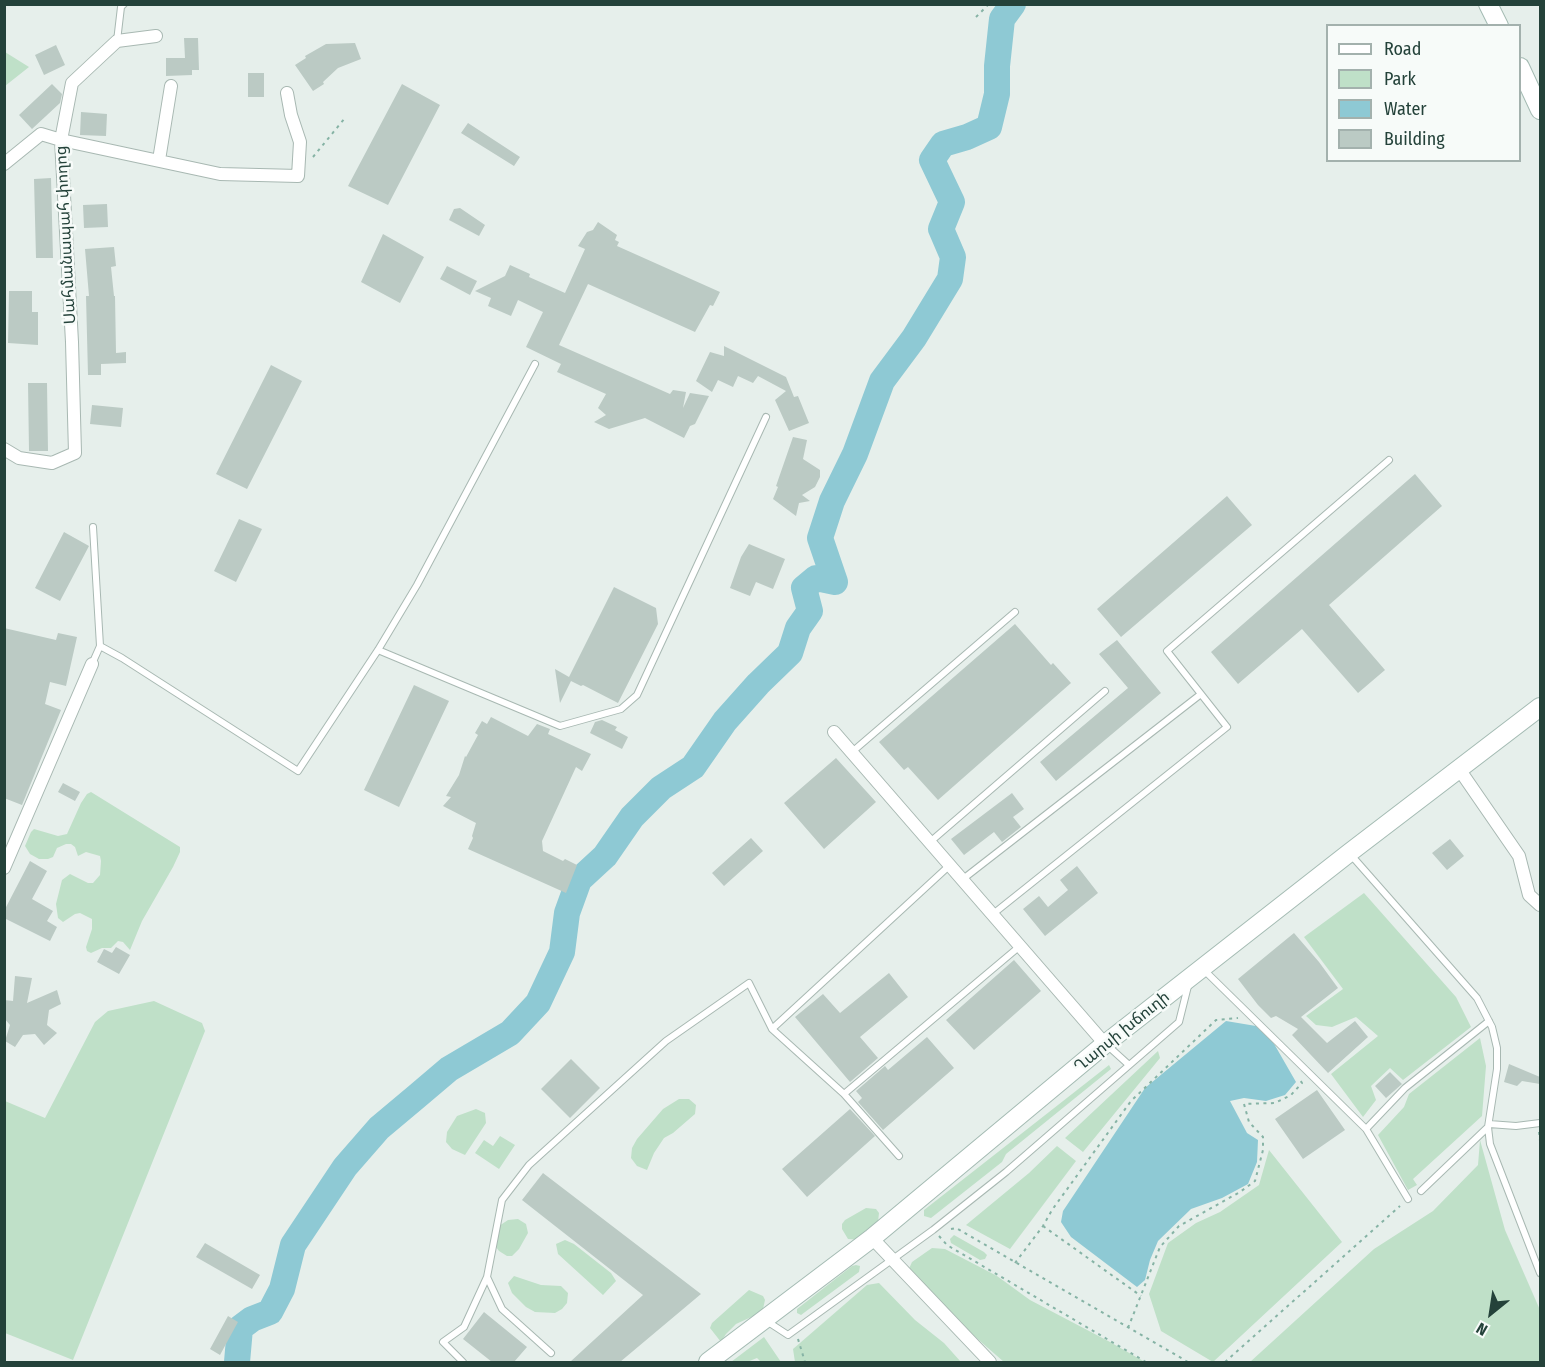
<!DOCTYPE html>
<meta charset="utf-8">
<style>
body{margin:0}
#map{position:relative;width:1545px;height:1367px;overflow:hidden;background:#e6efeb;font-family:"Fira Sans Condensed",sans-serif}
canvas{display:block}
.frame{position:absolute;inset:0;border:6px solid #24423a;pointer-events:none}
.legend{position:absolute;left:1326px;top:24px;width:195px;height:138px;box-sizing:border-box;background:#f7fbf9;border:2px solid #a3b1ad;margin:0;padding:8px 10px;list-style:none;font-size:18px;color:#24423a}
.legend li{display:flex;align-items:center;gap:12px;height:30px}
.legend b{width:30px;border:2px solid #a3b1ad}
.north{position:absolute;left:1461px;top:1283px;width:60px;height:60px;-webkit-text-stroke:4px #f7fbf9;paint-order:stroke;rotate:210deg;font-size:16px;font-weight:700;line-height:24px;text-align:center;color:#24423a}
.north::after{content:'';display:block;margin:auto;width:21px;height:27px;background:#24423a;clip-path:polygon(50% 0,100% 100%,50% 72%,0 100%)}
</style>
<div id="map">
<canvas width="1545" height="1367"></canvas>
<div class="frame"></div>
<ul class="legend">
<li><b style="height:8px;background:#fff"></b>Road</li>
<li><b style="height:16px;background:#bfe0c8"></b>Park</li>
<li><b style="height:16px;background:#8ec9d4"></b>Water</li>
<li><b style="height:16px;background:#bbcac4"></b>Building</li>
</ul>
<div class="north">N</div>
</div>
<script>
const ctx = document.querySelector('canvas').getContext('2d');
ctx.lineJoin = 'round';
function fill(path, color) { ctx.fillStyle = color; ctx.fill(path, 'evenodd'); }
const toPath = rows => new Path2D(rows.map(r => 'M' + r).join(''));
function trace(path, color, width, dash) { ctx.strokeStyle = color; ctx.lineWidth = width; ctx.lineCap = dash ? 'butt' : 'round'; ctx.setLineDash(dash || []); ctx.stroke(path); }
function drawText(font, color, halo, rows, align = 'center') {
  ctx.font = font + ' "Fira Sans Condensed","Noto Sans Armenian",sans-serif'; ctx.lineWidth = 5; ctx.setLineDash([]); ctx.textBaseline = 'middle'; ctx.strokeStyle = halo; ctx.fillStyle = color; for (const [text, x, y, turn = 0] of rows) {
    ctx.save(); ctx.translate(x, y); ctx.rotate((+turn || 0) * Math.PI / 180); ctx.textAlign = isNaN(turn) ? turn : align; if (halo) ctx.strokeText(text, 0, 0); ctx.fillText(text, 0, 0); ctx.restore();
  }
}
fill(toPath([
 [5,52,29,67,5,86],
 [91,792,180,847,180,852,173,867,142,921,130,950,123,942,118,941,111,948,102,948,91,953,87,951,86,947,92,929,92,919,80,913,75,914,63,922,58,918,56,904,62,880,70,874,88,883,93,883,100,875,101,861,100,856,86,852,78,856,75,847,71,844,66,844,57,848,53,857,48,859,39,859,30,854,25,846,31,832,34,829,58,836,67,834,81,803,87,794],
 [1364,893,1456,997,1471,1027,1403,1080,1390,1068,1371,1086,1376,1100,1363,1117,1331,1074,1378,1036,1356,1017,1332,1027,1316,1025,1306,1016,1343,989,1304,937],
 [154,1001,202,1023,205,1031,73,1360,5,1333,5,1101,45,1118,95,1022,108,1011],
 [1480,1038,1486,1066,1482,1116,1413,1179,1417,1185,1408,1190,1378,1135,1404,1107,1409,1094],
 [1158,1051,1160,1058,1083,1152,1065,1138],
 [1109,1065,1111,1069,1006,1154,1002,1162,931,1218,924,1216,924,1210],
 [679,1099,689,1099,696,1105,695,1114,673,1133,664,1138,654,1153,647,1170,637,1166,631,1158,632,1148,637,1139,663,1109],
 [476,1109,485,1113,486,1123,465,1155,452,1149,446,1142,447,1132,457,1116],
 [500,1136,515,1145,499,1169,475,1153,484,1140,493,1146],
 [1480,1140,1505,1230,1540,1310,1540,1362,1250,1362,1374,1249,1433,1211,1478,1165],
 [1057,1146,1076,1161,1010,1249,966,1225,1029,1173],
 [1269,1150,1342,1242,1213,1362,1161,1331,1149,1294,1168,1243,1196,1223,1220,1212,1259,1185],
 [866,1208,876,1209,879,1213,878,1222,862,1240,848,1239,842,1229,842,1224,845,1220],
 [518,1219,526,1224,528,1233,519,1249,512,1256,507,1256,499,1251,493,1243,499,1226,508,1220],
 [954,1235,984,1252,987,1255,985,1259,980,1260,951,1243,950,1239],
 [565,1240,574,1244,611,1273,616,1281,603,1295,558,1254,556,1244],
 [932,1248,945,1249,997,1276,1030,1300,1110,1342,1145,1362,1004,1362,957,1321,908,1271,912,1262],
 [856,1265,860,1266,859,1272,801,1315,797,1313,797,1309,852,1266],
 [514,1276,541,1285,561,1286,568,1293,567,1303,562,1309,555,1313,535,1312,526,1307,512,1293,508,1283],
 [879,1283,915,1320,944,1343,961,1362,795,1362,793,1349,867,1285],
 [749,1290,763,1296,765,1300,763,1309,760,1313,736,1324,726,1334,721,1342,710,1328,712,1323],
 [764,1337,781,1362,761,1362,757,1358,747,1362,731,1362]
]), '#bfe0c8');
fill(toPath([
 [1226,1021,1256,1026,1273,1042,1296,1082,1285,1095,1266,1101,1244,1098,1230,1101,1247,1133,1258,1140,1257,1162,1248,1184,1222,1198,1191,1209,1158,1241,1150,1260,1145,1280,1137,1287,1071,1237,1061,1222,1063,1211,1145,1088]
]), '#8ec9d4');
trace(toPath([
 [237,1362,240,1328,252,1319,270,1312,282,1289,293,1245,345,1167,379,1128,416,1097,449,1069,510,1033,538,1003,562,952,567,913,579,880,605,856,632,817,661,788,693,767,725,721,758,684,790,653,798,628,810,611,804,588,816,578,835,582,820,538,832,501,855,454,882,381,914,338,950,279,953,257,941,229,952,202,932,160,943,144,967,137,989,127,997,94,997,66,1002,19,1013,4]
]), '#8ec9d4', 26);
fill(toPath([
 [184,38,198,38,199,70,192,70,192,75,166,76,166,58,185,58],
 [355,43,361,59,338,68,323,82,324,84,313,91,295,65,306,58,305,56,326,44],
 [56,45,65,65,44,75,35,55],
 [248,73,264,73,264,97,248,97],
 [52,84,62,94,60,103,32,129,19,115],
 [402,84,440,105,388,205,348,186],
 [81,112,107,114,106,136,80,135],
 [468,123,520,157,514,166,461,133],
 [51,178,53,258,36,258,34,179],
 [107,204,108,227,84,228,83,205],
 [460,208,485,225,479,236,449,220,454,209],
 [598,222,617,235,615,240,619,242,617,246,720,292,713,306,710,305,695,332,588,284,559,345,670,394,673,390,686,392,683,408,690,393,709,396,695,424,690,426,684,438,645,418,609,429,594,422,606,415,598,408,606,394,557,372,561,364,526,347,543,312,518,300,511,316,488,306,491,298,475,291,505,276,510,265,530,274,529,277,565,293,585,249,578,246,587,232,593,230],
 [383,234,424,257,400,303,361,282],
 [114,247,116,266,111,267,114,296,115,296,116,353,126,352,126,363,101,364,101,375,88,375,86,296,89,296,85,249],
 [447,266,477,281,470,295,440,279],
 [9,291,32,291,32,312,38,312,38,345,8,343],
 [724,346,786,377,794,397,798,396,809,423,789,431,775,400,786,391,758,376,753,383,738,376,733,387,718,380,712,392,696,381,710,352,724,356],
 [271,365,302,381,247,489,216,474],
 [28,383,47,383,48,451,29,451],
 [92,405,123,408,121,427,90,424],
 [793,437,807,440,803,459,820,470,820,477,815,487,802,495,810,501,799,503,796,516,773,499,778,487,776,486],
 [1415,474,1442,506,1329,605,1385,670,1358,693,1302,629,1238,684,1211,652],
 [1227,496,1252,525,1121,637,1097,609],
 [239,519,262,529,236,582,214,571],
 [64,532,89,546,60,601,35,588],
 [749,544,785,559,773,589,756,582,750,596,730,588,741,557],
 [614,587,656,608,658,624,618,703,583,685,581,686,571,681,560,703,555,669,569,677],
 [1015,624,1051,665,1053,663,1071,683,938,800,908,767,904,770,879,742],
 [4,628,56,640,58,633,77,637,66,686,50,682,45,704,61,710,22,805,4,798],
 [1117,640,1161,693,1056,781,1040,762,1128,688,1099,654],
 [414,685,449,701,399,807,364,790],
 [491,717,528,736,537,724,550,729,548,734,591,754,582,771,576,767,542,841,543,851,563,861,565,859,577,865,566,893,468,849,473,838,472,836,476,823,443,806,451,797,446,796,459,775,465,756,466,757,478,735,475,733,482,721,487,724],
 [602,720,617,727,615,730,628,737,622,749,590,733,595,722],
 [836,758,876,802,824,849,784,803],
 [63,783,80,792,75,801,58,792],
 [1012,793,1024,809,1013,817,1021,827,1002,842,994,832,964,855,951,839],
 [751,838,763,851,724,886,712,873],
 [1450,839,1464,856,1447,870,1432,853],
 [30,861,47,871,32,899,53,911,47,921,57,927,50,941,4,918,4,911],
 [1077,866,1098,893,1045,936,1023,909,1039,896,1048,907,1068,890,1060,880],
 [1294,933,1319,962,1338,988,1301,1017,1327,1043,1355,1021,1368,1037,1328,1073,1292,1035,1298,1029,1276,1016,1271,1018,1258,1005,1238,979],
 [116,947,130,955,119,974,97,962,104,949,112,953],
 [1014,960,1041,991,974,1050,946,1020],
 [889,973,908,997,860,1037,878,1058,850,1082,795,1017,823,994,840,1013],
 [15,976,32,978,27,1003,57,990,61,1004,49,1010,47,1025,57,1033,44,1045,35,1034,23,1035,15,1047,5,1041,10,1025,4,1018,4,1000,13,1001],
 [927,1037,954,1068,883,1130,858,1102,862,1098,856,1091,885,1066,888,1070],
 [571,1059,600,1088,570,1118,541,1089],
 [1509,1064,1540,1077,1540,1084,1522,1081,1517,1086,1504,1082],
 [1390,1072,1402,1084,1386,1098,1375,1086],
 [1317,1090,1345,1130,1303,1159,1275,1119],
 [850,1109,875,1136,807,1197,782,1169],
 [543,1173,701,1294,620,1362,570,1362,643,1295,522,1200],
 [205,1243,260,1275,252,1289,196,1257],
 [484,1312,527,1347,514,1362,492,1362,463,1339],
 [228,1316,238,1322,220,1355,210,1349]
]), '#bbcac4');
const lane = toPath([
 [117,41,121,7,124,4],
 [100,646,122,658,298,771,378,650,417,585,535,364],
 [378,650,560,726,621,709,637,695,766,417],
 [92,664,100,646,93,527],
 [852,752,1015,612],
 [930,842,1105,691],
 [1351,855,1477,998,1492,1027,1497,1048,1497,1069,1488,1127,1490,1144,1540,1273],
 [963,879,1201,694],
 [993,914,1227,727,1167,651,1389,460],
 [1204,970,1366,1129,1408,1199],
 [772,1029,950,865],
 [1108,1046,1129,1065],
 [844,1094,1020,946],
 [1489,1124,1516,1126,1540,1123],
 [1366,1129,1405,1088,1489,1021],
 [1421,1191,1488,1127],
 [765,1320,788,1335,933,1230,1006,1172,1179,1022,1188,986],
 [551,1353,502,1309,487,1277,502,1200,529,1165,666,1041,749,983,772,1029,844,1094,899,1156],
 [463,1362,443,1342,464,1327,487,1277]
]);
const street = toPath([
 [159,160,171,86],
 [4,164,41,134,61,140,220,174,298,176,300,142,291,115,287,93],
 [4,449,19,458,52,463,75,453,72,342,61,140,72,83,117,41,156,36],
 [834,732,1105,1044],
 [1459,769,1519,856,1529,895,1540,905],
 [4,868,92,664],
 [872,1238,990,1362]
]);
const secondary = toPath([
 [1488,4,1499,26],
 [1520,67,1540,110],
 [708,1362,872,1238,1105,1044,1349,853,1540,707]
]);
trace(lane, '#a8b8b2', 8);
trace(street, '#a8b8b2', 14);
trace(secondary, '#a4bbb3', 20);
trace(toPath([
 [976,17,989,4],
 [313,157,345,118],
 [1539,1132,1540,1141],
 [1043,1226,1141,1296],
 [951,1229,956,1228,1188,1362],
 [939,1236,947,1245,1146,1362],
 [1015,1263,1043,1226,1052,1210,1131,1101,1216,1020,1238,1018],
 [1128,1328,1160,1247,1179,1226,1240,1192,1255,1181,1263,1150,1263,1137,1249,1122,1244,1104,1275,1103,1291,1095,1302,1083,1300,1080],
 [798,1339,805,1362],
 [1225,1362,1400,1206]
]), '#86b3a5', 2, [3, 4.5]);
trace(lane, '#fff', 6);
trace(street, '#fff', 12);
trace(secondary, '#fff', 18);
drawText('16px', '#24423a', '#f7fbf9', [
 ["Սահմանապահ փողոց",66,235,-93],
 ["Ղարսի խճուղի",1122,1032,-39]
]);
</script>
